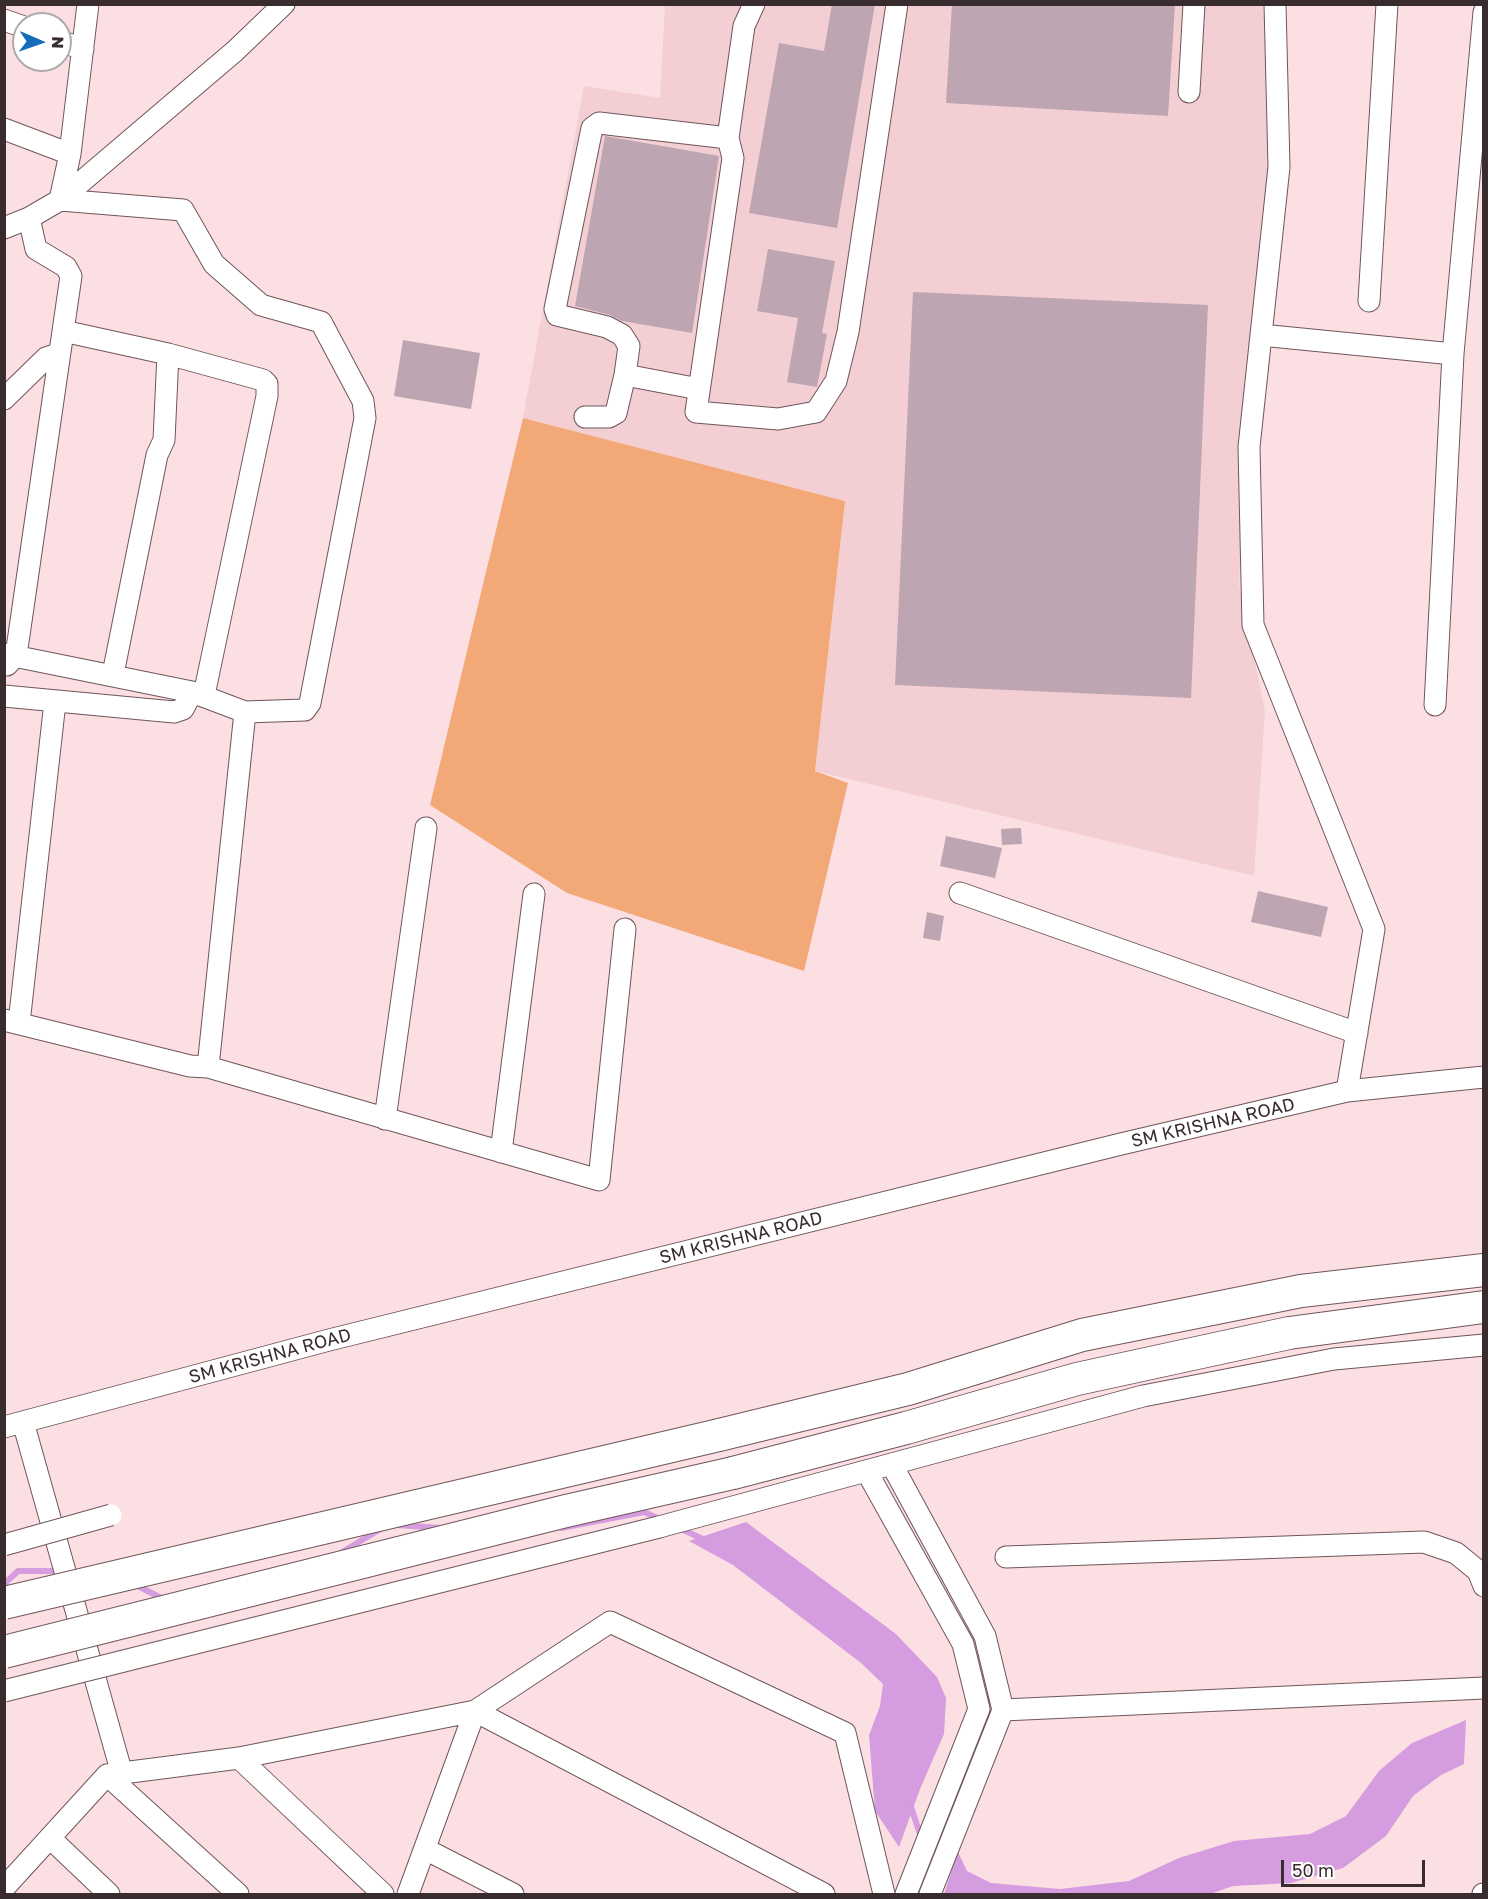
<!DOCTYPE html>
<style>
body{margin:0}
#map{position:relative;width:1488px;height:1899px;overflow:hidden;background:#fcdfe3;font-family:"Golos Text",sans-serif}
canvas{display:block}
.frame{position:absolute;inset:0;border:6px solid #382c2e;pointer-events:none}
.north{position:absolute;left:12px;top:12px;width:60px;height:60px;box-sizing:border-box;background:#fff;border:2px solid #afabab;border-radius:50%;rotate:92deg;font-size:16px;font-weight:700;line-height:24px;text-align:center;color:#382c2e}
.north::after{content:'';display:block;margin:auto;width:21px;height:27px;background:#146dba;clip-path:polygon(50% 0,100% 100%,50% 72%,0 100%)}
.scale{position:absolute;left:1281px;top:1860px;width:144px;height:27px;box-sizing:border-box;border:3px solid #382c2e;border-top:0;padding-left:8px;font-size:18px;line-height:21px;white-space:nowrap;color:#382c2e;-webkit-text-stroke:4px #fff;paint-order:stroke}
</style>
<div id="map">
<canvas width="1488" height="1899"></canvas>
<div class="frame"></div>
<div class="north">N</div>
<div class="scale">50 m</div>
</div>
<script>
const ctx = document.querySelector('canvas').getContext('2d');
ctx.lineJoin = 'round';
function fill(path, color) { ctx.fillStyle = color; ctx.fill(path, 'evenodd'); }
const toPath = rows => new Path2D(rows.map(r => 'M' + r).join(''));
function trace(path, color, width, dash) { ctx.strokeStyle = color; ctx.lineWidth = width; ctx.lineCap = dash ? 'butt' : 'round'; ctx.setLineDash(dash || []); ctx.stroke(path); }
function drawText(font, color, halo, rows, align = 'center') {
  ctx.font = font + ' "Golos Text",sans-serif'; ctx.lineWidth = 4.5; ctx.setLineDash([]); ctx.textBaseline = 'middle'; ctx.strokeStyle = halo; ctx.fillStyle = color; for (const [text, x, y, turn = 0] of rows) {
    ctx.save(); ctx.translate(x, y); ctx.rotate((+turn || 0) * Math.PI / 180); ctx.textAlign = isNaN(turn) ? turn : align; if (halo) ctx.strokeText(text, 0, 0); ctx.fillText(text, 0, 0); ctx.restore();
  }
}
fill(toPath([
 [665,5,1263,5,1274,145,1247,374,1239,585,1265,711,1254,876,815,771,845,501,523,418,584,86,660,98]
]), '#f3cfd4');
fill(toPath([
 [523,418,845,501,815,771,848,783,804,971,567,893,430,805]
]), '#f2a877');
fill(toPath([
 [746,1522,896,1634,937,1677,946,1698,944,1734,920,1789,899,1847,875,1811,869,1735,880,1706,883,1684,861,1663,733,1565,689,1541],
 [1466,1720,1464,1764,1441,1775,1413,1796,1386,1836,1343,1868,1291,1883,1233,1886,1210,1894,944,1894,958,1852,967,1871,991,1883,1060,1889,1129,1881,1179,1858,1234,1841,1310,1834,1346,1816,1379,1771,1412,1743]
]), '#d59ce0');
trace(toPath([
 [397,1525,441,1528],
 [561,1528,644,1512,662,1520],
 [679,1528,705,1540],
 [339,1554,382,1528],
 [4,1584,18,1571,61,1571],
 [134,1584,165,1600],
 [910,1804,922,1840]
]), '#d59ce0', 6);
fill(toPath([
 [832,4,875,4,837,228,749,213,779,43,824,51],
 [952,4,1175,4,1168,116,946,103],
 [605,136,719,156,692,333,622,321,610,315,575,306],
 [768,249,835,261,822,333,827,334,817,387,787,382,798,318,757,311],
 [913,292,1208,305,1191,698,895,685],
 [403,340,480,353,471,409,394,396],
 [1021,828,1022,844,1002,845,1001,829],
 [946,836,1002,848,995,878,940,866],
 [1258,891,1328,907,1321,937,1251,922],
 [927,912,944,916,940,941,923,938]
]), '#bda5b2');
const minor = toPath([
 [754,4,744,26,728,138,733,158,696,412,778,419,816,412,836,381,848,332,897,4],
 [1275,4,1279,167,1249,447,1253,625,1374,929,1347,1091],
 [4,20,24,27],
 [60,41,83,49],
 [1189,92,1194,4],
 [4,129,70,154],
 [4,228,29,218,60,200,235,51,284,4],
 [1369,301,1387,4],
 [63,331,168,354,263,380,267,384,267,396,204,695],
 [1261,335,1453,354,1435,705],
 [1453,354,1484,12],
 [625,375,629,346,622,335,607,327,557,315,555,309,592,128,599,123,728,138],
 [4,399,46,358,58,354],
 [585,417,609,417,616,413,625,375,699,389],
 [4,654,192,692,245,712,305,710,310,703,365,418,363,401,321,322,261,305,214,264,183,210,60,200,70,154,88,4],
 [7,665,16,655,19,635,71,276,66,267,36,249,29,218],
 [113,674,157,455,164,440,168,354],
 [4,696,174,712,183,709,192,692],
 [960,893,1357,1033],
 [4,1020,190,1066,208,1067,599,1180,625,929],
 [19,1023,55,702],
 [208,1067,245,712],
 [385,1119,426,828],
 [501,1152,534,894],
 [23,1422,122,1774],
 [4,1427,329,1340,1121,1144,1347,1091,1484,1077],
 [892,1465,985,1636,1003,1710,930,1894],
 [867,1472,963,1644,979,1709,906,1894],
 [659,1527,1143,1396,1334,1359,1484,1345],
 [1006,1557,1424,1542,1456,1553,1478,1571,1484,1586],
 [1003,1710,1484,1688],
 [475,1711,824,1894],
 [239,1758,383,1894],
 [107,1775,238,1894],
 [50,1838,109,1894],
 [425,1849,513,1894],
 [4,1888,107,1775,239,1758,475,1711,610,1622,845,1733,884,1894],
 [408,1894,475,1711],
 [1483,1894,1484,1894]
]);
const highway = toPath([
 [719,1435,908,1389,1082,1335,1301,1291,1484,1270],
 [733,1473,906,1428,1077,1379,1289,1333,1484,1307]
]);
trace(minor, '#6f565a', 23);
trace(highway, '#6f565a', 34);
trace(minor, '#fff', 21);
trace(highway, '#fff', 32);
const minorBridge = toPath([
 [4,1545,111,1515],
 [4,1691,659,1527]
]);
const highwayBridge = toPath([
 [4,1603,719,1435],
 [4,1652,566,1511,733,1473]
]);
trace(minorBridge, '#6f565a', 23, []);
trace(highwayBridge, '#6f565a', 34, []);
trace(minorBridge, '#fff', 21);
trace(highwayBridge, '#fff', 32);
drawText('18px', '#382c2e', '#fff', [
 ["SM KRISHNA ROAD",1213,1123,-13],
 ["SM KRISHNA ROAD",741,1238,-14],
 ["SM KRISHNA ROAD",270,1356,-15]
]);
</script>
